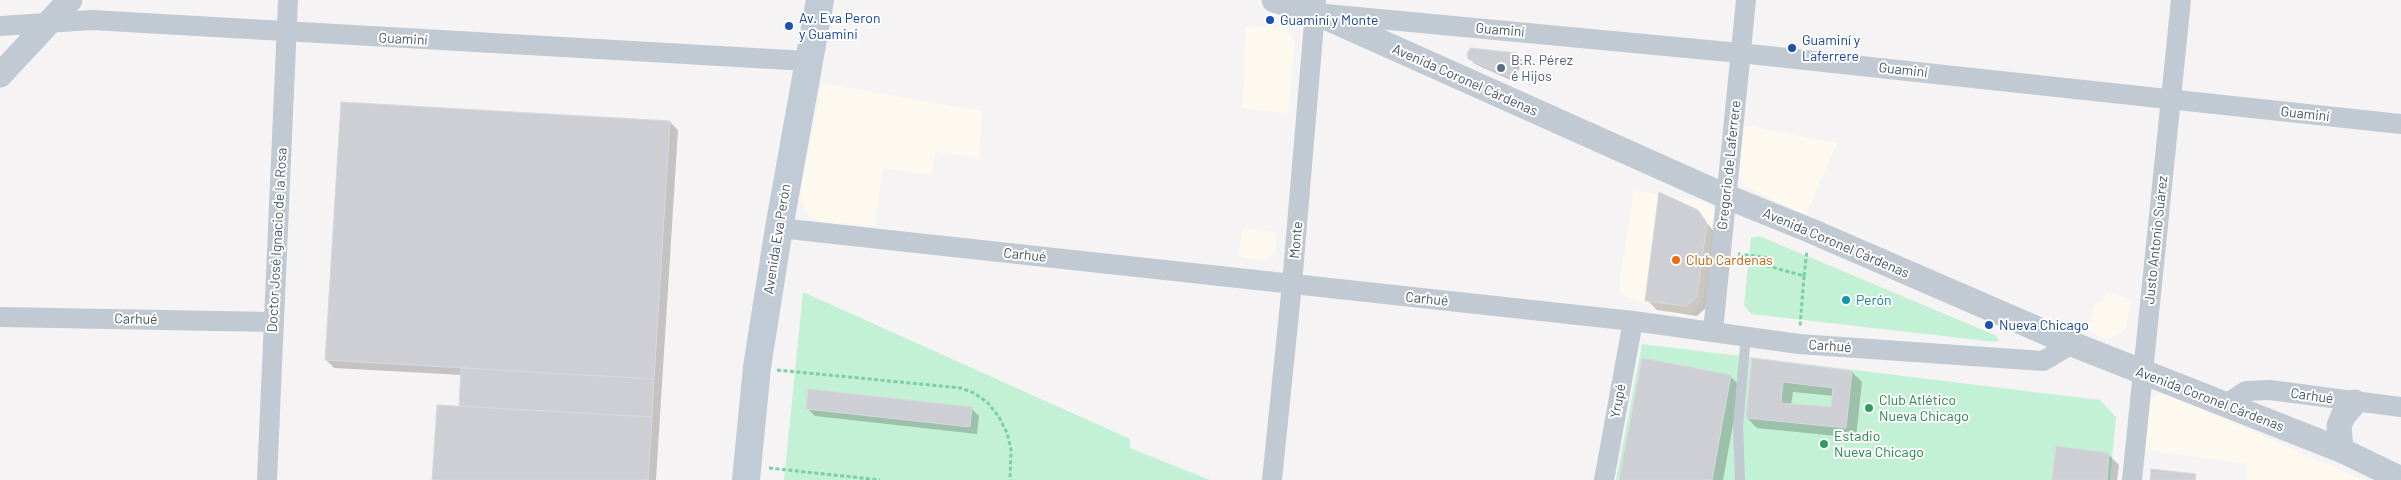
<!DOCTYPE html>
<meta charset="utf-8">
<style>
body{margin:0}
canvas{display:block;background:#f5f3f3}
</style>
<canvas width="2401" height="480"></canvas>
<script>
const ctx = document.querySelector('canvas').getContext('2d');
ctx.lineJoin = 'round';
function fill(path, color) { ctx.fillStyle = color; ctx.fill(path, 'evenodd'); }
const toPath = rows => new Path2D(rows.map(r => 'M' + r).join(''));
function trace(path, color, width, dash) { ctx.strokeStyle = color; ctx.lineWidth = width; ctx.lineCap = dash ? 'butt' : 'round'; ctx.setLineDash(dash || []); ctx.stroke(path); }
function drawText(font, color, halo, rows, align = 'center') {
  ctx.font = font + ' Barlow,sans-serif'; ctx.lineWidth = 4; ctx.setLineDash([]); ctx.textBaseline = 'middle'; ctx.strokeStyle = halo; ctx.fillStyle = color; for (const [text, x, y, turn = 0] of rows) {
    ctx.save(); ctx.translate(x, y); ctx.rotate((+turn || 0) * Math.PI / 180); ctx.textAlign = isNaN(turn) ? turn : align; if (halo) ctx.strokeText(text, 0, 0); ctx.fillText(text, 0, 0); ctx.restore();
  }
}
fill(toPath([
 [1246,26,1285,28,1295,41,1288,114,1242,108],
 [822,83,982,111,980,159,936,152,931,175,883,168,875,226,818,221,809,217,801,201,800,192],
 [1743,125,1837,143,1806,215,1744,186,1738,171],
 [1634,190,1705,202,1714,210,1703,301,1693,313,1681,317,1618,293],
 [1243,228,1276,232,1275,253,1263,261,1238,256],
 [2106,293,2131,299,2126,329,2116,336,2105,339,2087,330,2095,302,2101,303],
 [2161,393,2167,394,2363,480,2246,480,2247,464,2138,449,2145,401]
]), '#fdf9ef');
fill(toPath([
 [1759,236,1995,335,1999,340,1995,342,1751,314,1744,305,1751,238],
 [803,292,1130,439,1130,448,1210,480,784,480],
 [1642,344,2100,400,2116,417,2110,480,1616,480]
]), '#c3f1d5');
fill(toPath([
 [1516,54,1522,60,1515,82,1475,64,1469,58],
 [670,122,678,130,656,480,433,480,460,407,462,375,334,368,326,360],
 [1697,211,1716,234,1707,307,1697,316,1657,310,1647,300],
 [1753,360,1852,372,1862,382,1856,438,1757,428,1747,418],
 [1793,392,1834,396,1832,408,1791,405],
 [1730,376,1740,386,1723,480,1620,480],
 [807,408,971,408,979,416,977,434,815,416],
 [2109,455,2119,465,2117,480,2055,480]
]), '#0003');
const building = toPath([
 [1471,48,1517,53,1510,77,1468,59,1467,53,1471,48],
 [341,102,670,121,654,379,325,360,341,102],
 [1659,192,1698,210,1707,223,1697,297,1686,306,1645,301,1659,192],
 [1642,358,1731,375,1712,480,1619,480,1642,358],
 [1752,358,1852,371,1846,428,1746,418,1752,358],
 [1783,382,1833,388,1831,407,1781,403,1783,382],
 [461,368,654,379,652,417,459,406,461,368],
 [808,389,972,407,970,427,806,409,808,389],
 [437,405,652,417,648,480,432,480,437,405],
 [2056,446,2109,453,2107,480,2052,480,2056,446],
 [2151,469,2196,474,2195,480,2150,480,2151,469]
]);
fill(building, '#cdcfd5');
trace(building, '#d7d9de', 1);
trace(toPath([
 [1738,254,1770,258,1768,266,1804,276,1800,326],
 [1804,276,1807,250],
 [777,370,961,388,974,393,988,403,999,417,1007,433,1011,449,1010,480],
 [769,468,880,480]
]), '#7ad0a6', 3, [4, 2.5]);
trace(toPath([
 [1740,480,1738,426,1746,335]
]), '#c1cad2', 10);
trace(toPath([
 [1326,14,1740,53,2401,124],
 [0,26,92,20,807,61],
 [779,228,1633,321,1799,344,2043,361,2072,344],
 [0,317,273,322],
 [1713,331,1746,0],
 [2226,404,2246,391,2270,390,2401,407],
 [267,480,288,0],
 [1272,480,1292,284,1316,0],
 [1604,480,1633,321],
 [2132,480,2181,0]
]), '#c1cad2', 20);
trace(toPath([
 [1274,0,1314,12,1725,196,1809,230,2072,344,2341,450,2401,479],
 [0,75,70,0],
 [2341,450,2339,426,2343,416,2355,402]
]), '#c1cad2', 25);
trace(toPath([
 [746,480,757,367,779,228,820,0]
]), '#c1cbd6', 28);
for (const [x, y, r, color] of [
 [1270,20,5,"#1a4fb4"],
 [789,26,5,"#1a4fb4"],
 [1792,48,5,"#1a4fb4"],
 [1501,68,5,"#5c6f8a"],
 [1676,260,5,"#e8710a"],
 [1846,300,5,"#0f9aa8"],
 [1989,325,5,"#1a4fb4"],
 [1869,408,5,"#2e9e5b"],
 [1824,444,5,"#2e9e5b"]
]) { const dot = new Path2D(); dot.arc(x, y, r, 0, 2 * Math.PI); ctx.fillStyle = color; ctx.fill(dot); trace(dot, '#fff', 2); }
drawText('14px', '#164399', '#fff', [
 ["Av. Eva Peron",799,18],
 ["y Guamini",799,34],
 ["Guaminí y Monte",1280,20],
 ["Guaminí y",1802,40],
 ["Laferrere",1802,56],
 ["Nueva Chicago",1999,325]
], 'left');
drawText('14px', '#4a5661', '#fff', [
 ["Guaminí",1500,30,5],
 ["Guaminí",403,39,3],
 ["Guaminí",1903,70,6],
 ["Avenida Coronel Cárdenas",1465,80,24],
 ["Guaminí",2305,114,6],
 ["Gregorio de Laferrere",1729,165,-84],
 ["Avenida Eva Perón",777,239,-81],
 ["Doctor José Ignacio de la Rosa",277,240,-87],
 ["Monte",1296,240,-85],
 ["Justo Antonio Suárez",2156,240,-84],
 ["Avenida Coronel Cárdenas",1836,243,23],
 ["Carhué",1025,255,6],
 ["Carhué",1427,299,6],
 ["Carhué",136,319,1],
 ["Carhué",1830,346,4],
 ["Carhué",2312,396,8],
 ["Avenida Coronel Cárdenas",2210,399,21],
 ["Yrupé",1618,401,-80]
]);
drawText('14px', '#4e5e75', '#fff', [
 ["B.R. Pérez",1511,60],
 ["é Hijos",1511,76]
], 'left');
drawText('14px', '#c56008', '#fff', [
 ["Club Cardenas",1686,260]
], 'left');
drawText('14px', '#0d838f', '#fff', [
 ["Perón",1856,300]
], 'left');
drawText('14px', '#27864d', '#fff', [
 ["Club Atlético",1879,400],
 ["Nueva Chicago",1879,416],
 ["Estadio",1834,436],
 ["Nueva Chicago",1834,452]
], 'left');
</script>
